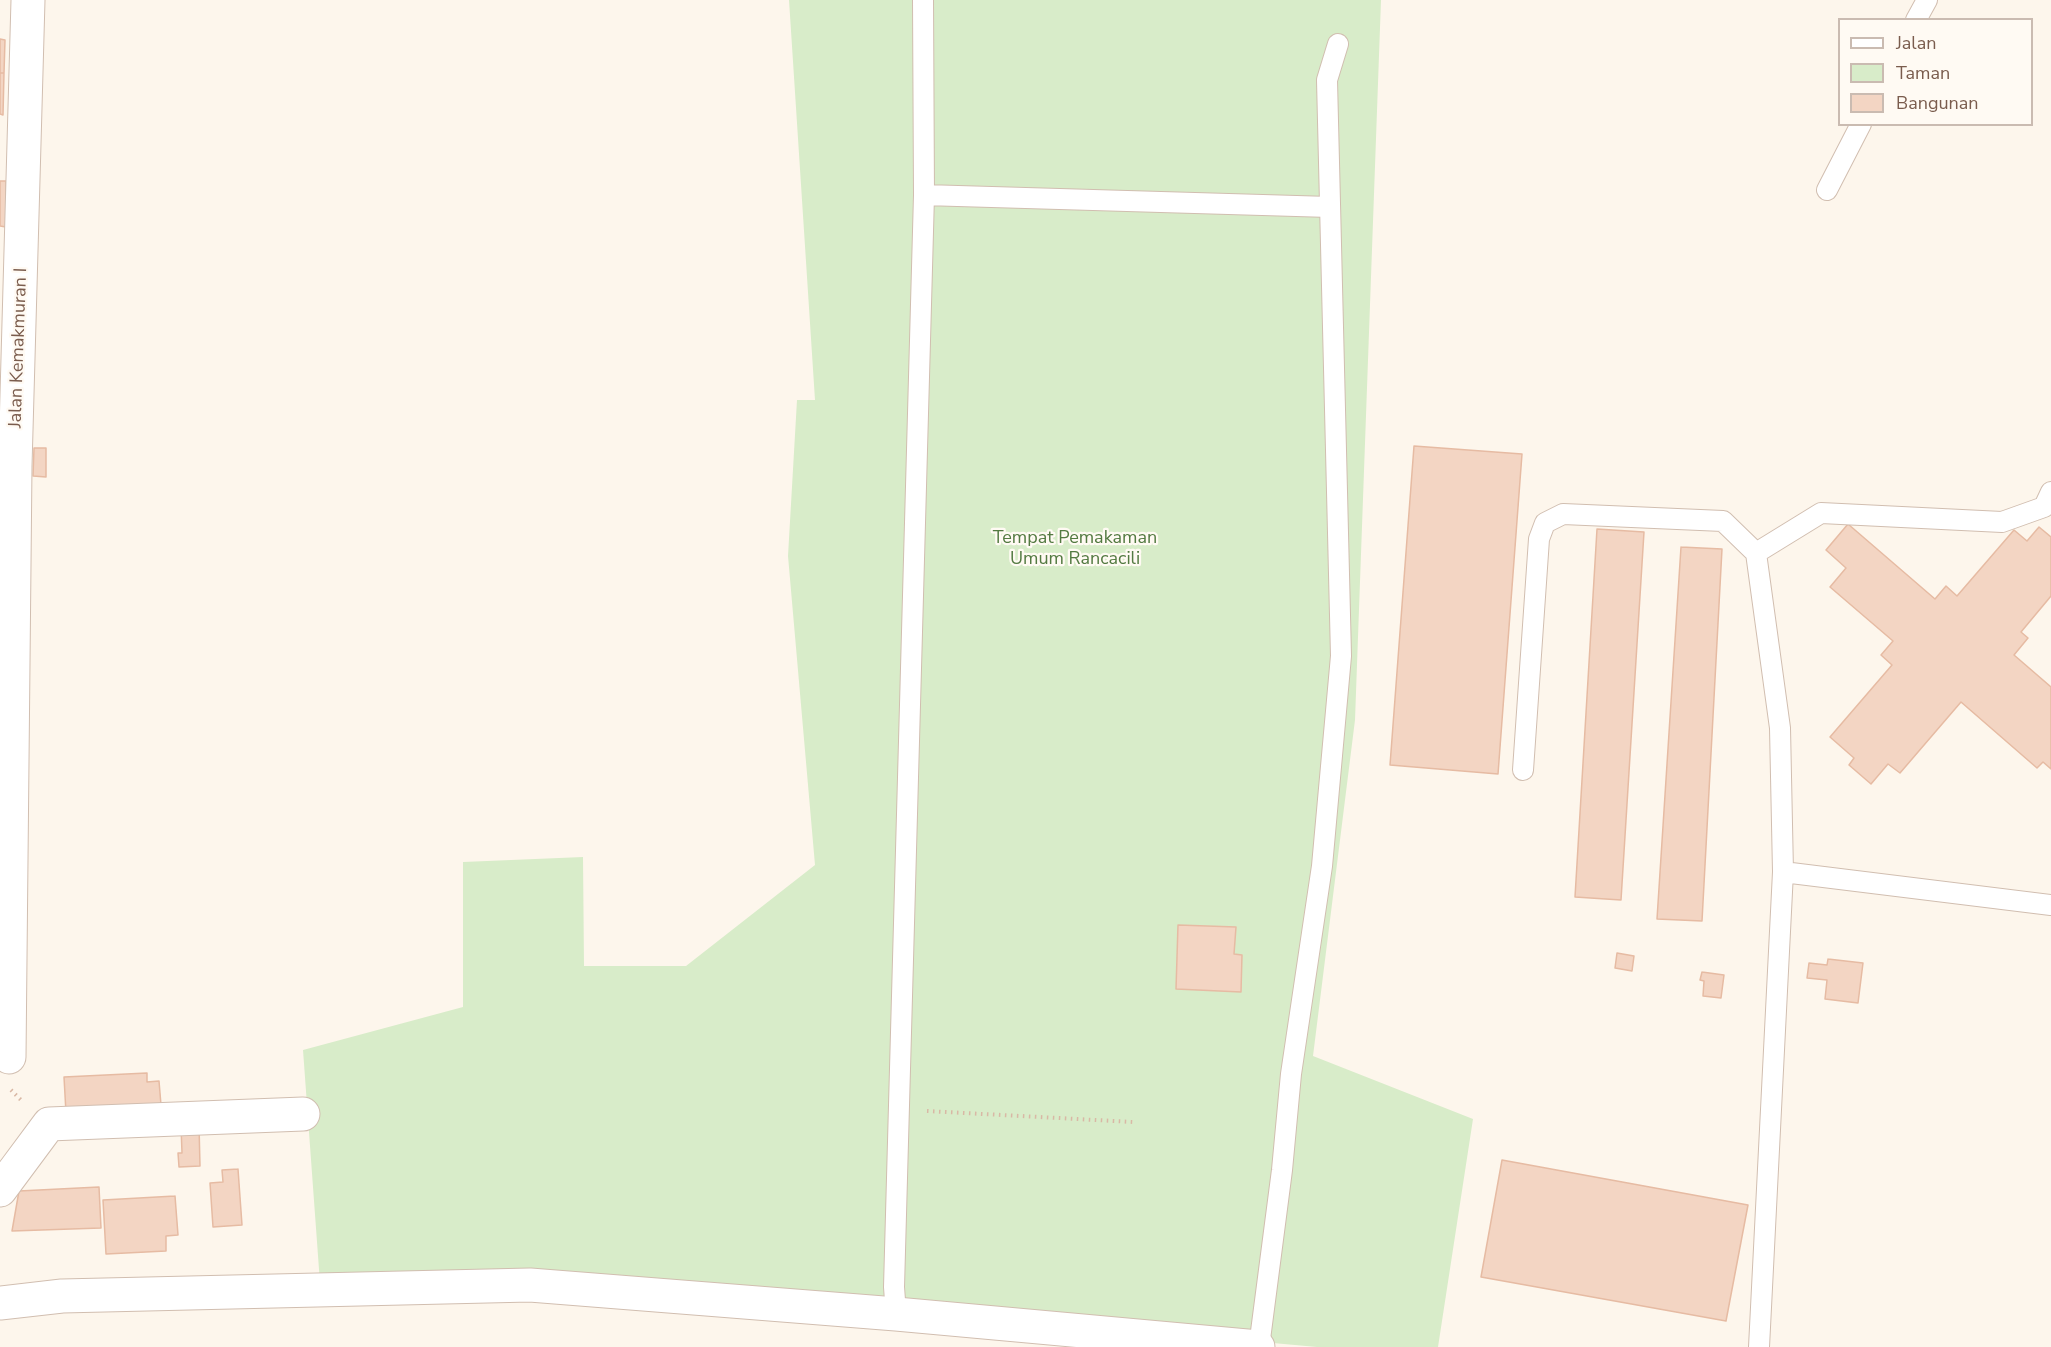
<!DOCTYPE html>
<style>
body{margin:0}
#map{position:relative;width:2051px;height:1347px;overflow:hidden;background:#fdf6ec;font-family:"Nunito Sans",sans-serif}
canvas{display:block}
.legend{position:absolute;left:1838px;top:18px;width:195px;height:108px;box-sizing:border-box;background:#fffaf3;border:2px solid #cabbb1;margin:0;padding:8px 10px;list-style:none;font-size:18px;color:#7a5c4d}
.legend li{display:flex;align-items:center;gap:12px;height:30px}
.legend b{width:30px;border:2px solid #cabbb1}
</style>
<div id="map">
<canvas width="2051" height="1347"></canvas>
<ul class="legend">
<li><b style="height:8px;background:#fff"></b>Jalan</li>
<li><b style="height:16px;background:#d8ecc9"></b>Taman</li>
<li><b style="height:16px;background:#f3d5c3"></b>Bangunan</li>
</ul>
</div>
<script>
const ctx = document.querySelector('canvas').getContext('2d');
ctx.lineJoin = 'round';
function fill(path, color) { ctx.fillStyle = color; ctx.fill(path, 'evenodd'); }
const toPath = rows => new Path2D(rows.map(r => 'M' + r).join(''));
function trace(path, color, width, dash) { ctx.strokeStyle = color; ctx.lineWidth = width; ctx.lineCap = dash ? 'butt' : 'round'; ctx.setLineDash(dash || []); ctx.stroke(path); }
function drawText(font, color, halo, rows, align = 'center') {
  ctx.font = font + ' "Nunito Sans",sans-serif'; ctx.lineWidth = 4.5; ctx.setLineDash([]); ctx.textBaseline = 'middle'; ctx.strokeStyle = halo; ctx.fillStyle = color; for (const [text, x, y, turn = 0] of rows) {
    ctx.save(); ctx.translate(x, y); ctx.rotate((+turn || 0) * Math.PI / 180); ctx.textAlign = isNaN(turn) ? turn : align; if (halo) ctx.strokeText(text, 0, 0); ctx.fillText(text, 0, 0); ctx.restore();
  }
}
fill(toPath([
 [789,0,1381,0,1355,720,1313,1056,1473,1119,1438,1347,1317,1347,533,1276,320,1283,303,1050,463,1007,463,862,583,857,584,966,686,966,815,865,788,556,797,400,815,400]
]), '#d8ecc9');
const building = toPath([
 [0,39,5,40,4,73,0,73,0,39],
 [0,73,4,73,3,115,0,114,0,73],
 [0,181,6,181,6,227,0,226,0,181],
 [1414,446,1522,454,1498,774,1390,765,1414,446],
 [34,448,46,448,46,477,33,476,34,448],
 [1848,524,1935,599,1946,586,1957,596,2014,530,2027,541,2039,527,2051,537,2051,596,2021,632,2028,638,2014,655,2051,687,2051,769,2043,762,2037,768,1961,702,1900,773,1888,764,1871,784,1849,765,1854,758,1830,737,1892,665,1881,655,1893,641,1830,587,1846,568,1826,550,1848,524],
 [1597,529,1644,532,1621,900,1575,897,1597,529],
 [1681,547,1722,549,1702,921,1657,919,1681,547],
 [1178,925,1236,927,1234,954,1242,955,1241,992,1176,989,1178,925],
 [1617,953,1634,956,1632,971,1615,968,1617,953],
 [1828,959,1863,963,1858,1003,1825,999,1827,980,1807,978,1809,963,1827,965,1828,959],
 [1702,972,1724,975,1721,998,1703,996,1704,981,1700,980,1702,972],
 [147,1073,147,1082,159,1081,161,1105,66,1113,64,1077,147,1073],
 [199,1125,200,1166,179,1167,178,1153,182,1153,181,1126,199,1125],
 [1502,1160,1748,1205,1726,1321,1481,1277,1502,1160],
 [238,1169,242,1225,213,1227,210,1183,223,1182,222,1170,238,1169],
 [99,1187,101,1228,12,1231,19,1191,99,1187],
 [175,1196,178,1235,166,1236,166,1251,106,1254,103,1200,175,1196]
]);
fill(building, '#f3d5c3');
trace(building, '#e6bba3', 1.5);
const service = toPath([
 [923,0,924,195],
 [1916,20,1927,0],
 [1827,190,1861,124],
 [1756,553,1821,513,2002,522,2044,507,2051,492],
 [1523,770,1539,539,1545,523,1563,514,1723,521,1756,553,1780,728,1783,872,1759,1347],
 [1783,872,2051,905],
 [896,1314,894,1287,924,195,1330,207],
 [1259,1347,1282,1170,1291,1074,1322,866,1341,656,1327,80,1338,44]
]);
const minor = toPath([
 [9,1057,15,466,28,0],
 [0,1190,49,1124,303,1114],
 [0,1303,62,1296,530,1285,896,1314,1258,1347]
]);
trace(service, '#d1beb0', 22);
trace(minor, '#d1beb0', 35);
trace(toPath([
 [11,1090,23,1102],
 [927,1111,1133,1122]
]), '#d9b8a5', 4, [1.5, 4.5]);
trace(service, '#fff', 20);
trace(minor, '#fff', 33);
drawText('18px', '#7a5c4d', '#fffaf3', [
 ["Jalan Kemakmuran I",19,348,-88]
]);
drawText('18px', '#537a41', '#fffaf3', [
 ["Tempat Pemakaman",1075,539],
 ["Umum Rancacili",1075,560]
]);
</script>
